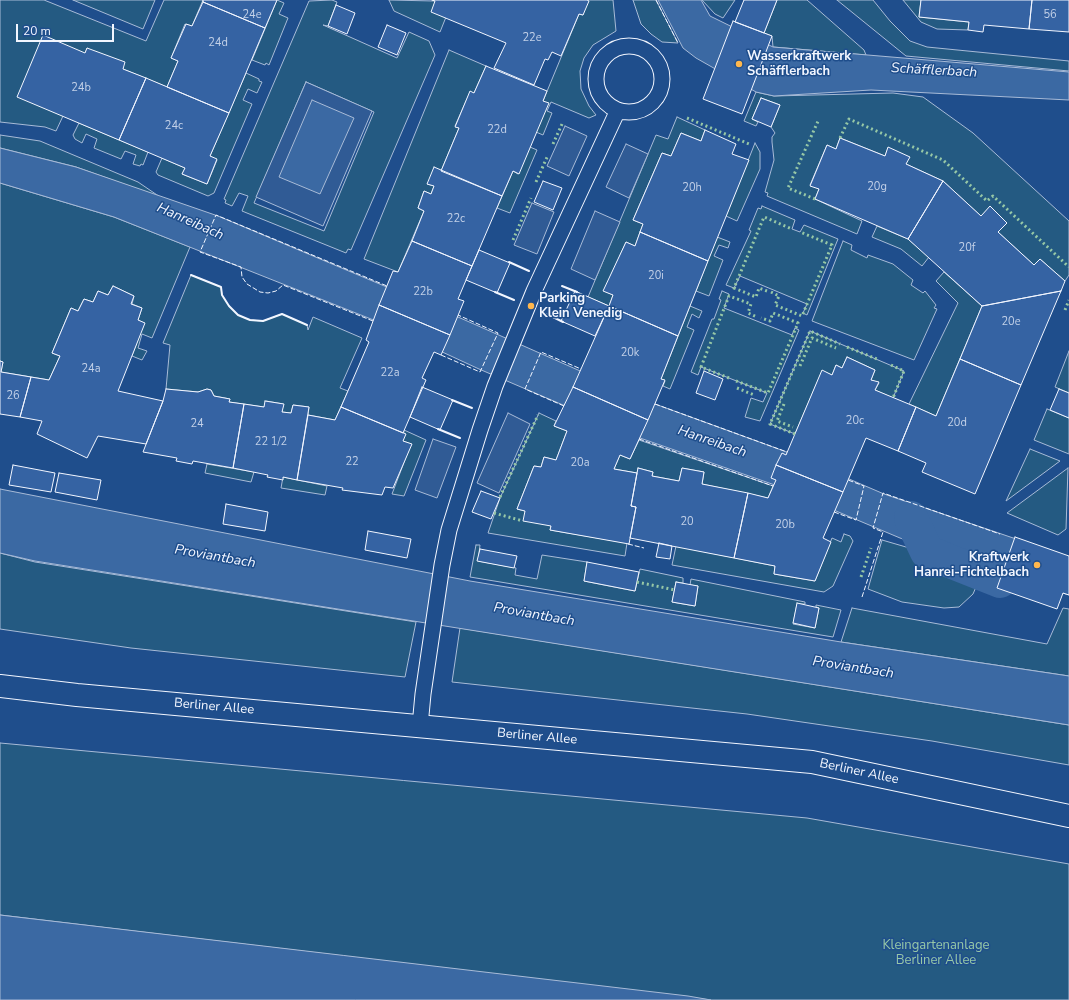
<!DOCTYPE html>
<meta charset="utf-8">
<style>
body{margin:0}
#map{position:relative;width:1069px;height:1000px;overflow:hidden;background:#1f4e8c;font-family:"Nunito Sans",sans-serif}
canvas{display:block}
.scale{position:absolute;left:16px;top:24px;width:98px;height:18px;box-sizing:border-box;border:2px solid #f2f6ff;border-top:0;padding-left:5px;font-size:12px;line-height:14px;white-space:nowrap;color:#f2f6ff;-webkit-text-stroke:3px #1f4e8c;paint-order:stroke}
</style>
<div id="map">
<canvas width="1069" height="1000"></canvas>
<div class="scale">20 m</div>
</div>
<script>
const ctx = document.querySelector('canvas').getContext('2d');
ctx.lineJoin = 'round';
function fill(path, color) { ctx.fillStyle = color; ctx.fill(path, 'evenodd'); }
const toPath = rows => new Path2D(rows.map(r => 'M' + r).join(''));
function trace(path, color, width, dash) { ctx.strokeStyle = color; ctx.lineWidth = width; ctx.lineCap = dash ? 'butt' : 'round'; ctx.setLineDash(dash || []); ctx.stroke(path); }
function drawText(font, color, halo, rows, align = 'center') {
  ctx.font = font + ' "Nunito Sans",sans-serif'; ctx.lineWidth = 3; ctx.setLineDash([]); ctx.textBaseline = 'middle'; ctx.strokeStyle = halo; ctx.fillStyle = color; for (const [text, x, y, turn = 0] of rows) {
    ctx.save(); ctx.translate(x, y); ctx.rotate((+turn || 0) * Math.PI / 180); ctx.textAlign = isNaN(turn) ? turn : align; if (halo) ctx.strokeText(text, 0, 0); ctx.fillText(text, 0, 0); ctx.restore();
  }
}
const green = toPath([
 [0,0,44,0,146,41,164,0,203,0,192,26,185,24,171,58,178,61,167,87,123,69,87,48,63,116,56,131,45,127,0,122,0,0],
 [73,0,155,0,143,29,73,0],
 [277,0,284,3,279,14,288,18,269,65,266,63,265,65,252,60,277,0],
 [332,0,337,2,328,26,323,25,397,58,409,32,429,41,435,55,351,250,348,249,346,253,242,211,248,196,239,193,232,206,225,203,226,200,224,199,309,1,332,0],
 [306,82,374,112,324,231,254,203,306,82],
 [389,0,435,1,446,17,440,32,394,11,389,0],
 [587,0,613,0,616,31,593,45,584,58,580,71,581,89,589,106,596,115,589,118,551,102,547,111,552,113,543,135,536,132,543,101,579,14,583,15,587,0],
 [633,0,656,0,678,43,662,42,651,34,641,24,633,0],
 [702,0,735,0,723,18,715,14,702,0],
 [777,0,807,0,864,50,866,55,773,47,772,36,764,33,777,0],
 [837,0,873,0,890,21,910,41,927,47,1069,61,1069,71,906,56,837,0],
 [903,0,921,0,919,17,969,22,968,30,937,29,921,22,903,0],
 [449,50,486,66,474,93,470,92,455,126,459,128,441,171,427,184,434,186,431,194,424,191,418,208,424,211,398,272,364,259,449,50],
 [246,73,259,79,259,81,262,82,257,93,248,89,243,100,252,104,214,193,208,196,158,175,156,172,162,158,185,168,182,174,207,184,217,160,210,156,246,73],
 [756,92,774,96,893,93,923,97,973,133,1069,221,1069,275,1065,281,1040,259,1034,265,998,232,1007,223,990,207,981,216,943,181,906,164,909,157,888,148,885,156,840,138,836,149,827,145,810,185,819,189,815,199,862,221,857,234,767,196,768,193,765,192,774,160,772,142,772,137,775,133,771,127,780,105,761,98,752,119,758,122,756,126,744,121,756,92],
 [677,117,705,130,701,141,681,133,671,156,662,153,633,220,643,224,635,246,626,242,604,291,613,295,609,306,588,297,656,135,668,139,677,117],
 [79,123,148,152,143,165,141,164,140,166,133,164,136,155,125,151,121,159,94,148,97,139,86,134,82,143,75,139,73,135,79,123],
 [0,135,40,141,138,182,160,197,76,167,0,148,0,135],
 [755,143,760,152,760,169,737,221,726,216,755,143],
 [530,147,537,150,510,213,497,208,513,171,518,174,530,147],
 [0,183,114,217,190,247,152,338,142,334,138,348,147,351,142,360,132,356,144,323,138,320,142,308,132,304,134,296,113,286,108,295,98,291,93,302,84,299,78,311,71,308,52,353,60,356,49,380,1,372,3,362,0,361,0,183],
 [762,206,795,220,792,229,800,232,804,225,838,239,807,315,803,313,807,304,740,276,734,288,726,285,751,231,749,230,758,208,761,209,762,206],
 [877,226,908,239,929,257,922,266,901,249,872,237,877,226],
 [717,237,730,242,728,248,719,245,714,256,723,260,709,296,696,291,717,237],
 [843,241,852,245,851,250,867,258,868,255,893,264,913,280,911,285,923,293,925,291,936,305,934,308,937,309,914,360,812,321,843,241],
 [944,272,982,306,936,416,909,404,958,303,936,281,944,272],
 [191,275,221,287,222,295,229,306,238,315,250,320,263,321,282,314,307,325,308,330,313,317,362,338,340,388,348,391,335,420,308,415,309,407,293,405,291,413,282,412,283,404,266,401,264,407,229,402,230,399,214,396,211,390,207,389,198,392,166,389,170,345,163,343,191,275],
 [722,291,729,294,724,308,792,335,795,328,799,330,760,421,745,417,751,398,763,402,767,393,701,367,698,375,691,372,712,319,714,319,721,300,719,299,722,291],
 [690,306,702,311,699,318,692,314,687,327,694,330,670,389,663,386,665,381,661,379,690,306],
 [810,331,904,371,893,398,875,390,879,383,871,380,875,370,847,357,842,368,836,365,832,375,822,371,795,434,770,424,810,331],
 [1069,351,1069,393,1055,387,1069,351],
 [1047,409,1069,418,1069,454,1034,440,1047,409],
 [539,413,556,421,554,426,567,431,556,460,544,457,541,467,534,466,517,509,525,511,551,526,550,530,627,543,625,556,488,533,500,498,539,413],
 [404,430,426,440,404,496,392,494,411,444,403,441,404,430],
 [639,440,773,486,768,498,702,484,704,472,682,468,679,481,652,476,653,472,638,468,637,473,614,469,620,455,630,459,639,440],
 [1030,449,1060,461,1006,501,1030,449],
 [207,464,254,472,251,482,205,473,207,464],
 [1068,468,1066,529,1058,535,1007,513,1068,468],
 [283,477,327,486,325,495,281,488,283,477],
 [844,534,850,536,853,541,833,586,824,592,672,565,676,546,775,566,774,574,815,581,832,538,841,542,844,534],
 [882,540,906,547,918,557,979,580,973,594,959,607,944,608,902,602,868,589,882,540],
 [476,545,480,545,478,561,516,568,515,575,537,579,542,555,587,562,584,581,635,591,640,569,683,578,683,583,676,582,672,602,695,606,698,586,690,585,691,579,805,602,805,604,797,604,793,624,815,628,819,608,816,607,816,605,841,610,833,637,470,577,476,545],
 [0,553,35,562,416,622,405,677,131,648,0,629,0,553],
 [852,608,1047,644,1063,608,1069,609,1069,676,841,642,852,608],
 [460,628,1069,725,1069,765,932,741,747,714,452,682,460,628],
 [0,743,807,818,1069,864,1069,1000,711,1000,0,915,0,743]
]);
fill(green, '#245a82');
trace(green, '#a8bbd7', 1);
const parking = toPath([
 [306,82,372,111,323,226,256,197,306,82],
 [565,126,587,136,569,176,547,166,565,126],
 [626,144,648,154,629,198,606,187,626,144],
 [532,203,554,212,537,254,514,245,532,203],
 [595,211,620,222,595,280,571,269,595,211],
 [508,413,530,424,499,493,477,483,508,413],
 [433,439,456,447,437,498,415,490,433,439]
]);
fill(parking, '#305b95');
trace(parking, '#a8bbd7', 1);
const water = toPath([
 [658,0,701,0,710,16,773,47,1069,72,1069,100,871,90,774,96,756,92,696,58,683,48,658,0],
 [312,100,354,118,320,194,279,177,312,100],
 [0,148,76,167,218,216,458,317,655,404,784,451,884,494,1069,557,1069,595,986,569,900,538,772,484,640,438,479,369,371,319,114,217,0,183,0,148],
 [0,489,470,581,841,642,1069,676,1069,725,35,561,0,553,0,489],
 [0,915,688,996,711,1000,0,1000,0,915]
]);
fill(water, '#3b69a3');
trace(water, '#a8bbd7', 1);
trace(toPath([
 [911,518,927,552,1000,581]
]), '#3b69a3', 34);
const building = toPath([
 [203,0,277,0,265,28,203,2,203,0],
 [432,0,587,0,589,1,583,15,579,14,561,56,552,52,548,60,545,59,534,85,494,68,506,43,431,12,435,1,432,0],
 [744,0,777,0,764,33,735,22,744,0],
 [921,0,1032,0,1029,29,984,25,983,32,968,30,969,22,919,17,921,0],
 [1032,0,1069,0,1069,32,1029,29,1032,0],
 [203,2,265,28,229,113,167,87,178,61,171,58,186,24,192,26,203,2],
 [336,5,355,13,347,34,328,26,336,5],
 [733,21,772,36,742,114,703,99,733,21],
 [387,25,406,33,397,55,378,47,387,25],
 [43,35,85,53,87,48,125,62,123,69,146,78,119,140,17,97,43,35],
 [486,66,547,91,543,101,549,103,519,174,513,171,502,196,441,171,459,128,455,127,470,91,474,93,486,66],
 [146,78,229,113,210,156,217,159,207,184,182,174,185,168,119,140,146,78],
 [761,98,780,105,771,127,752,119,761,98],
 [705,130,736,144,732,154,749,160,708,261,640,232,643,224,633,220,662,153,671,156,681,133,701,141,705,130],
 [840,138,885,156,888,147,910,157,906,164,943,181,908,239,815,199,819,189,810,186,827,145,836,149,840,138],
 [434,167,502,196,472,266,412,241,424,211,418,208,424,191,431,194,434,186,427,184,434,167],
 [543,181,562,188,553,210,534,202,543,181],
 [943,181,981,216,990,206,1007,223,998,232,1034,265,1040,259,1065,281,1061,291,982,306,908,239,943,181],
 [640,232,708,261,678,336,609,306,613,295,603,291,626,242,635,246,640,232],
 [412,241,472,266,458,299,464,301,450,335,379,305,393,271,398,272,412,241],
 [479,250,510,263,497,293,466,280,479,250],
 [113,286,134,296,131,304,142,308,138,320,145,323,118,391,163,401,146,444,98,436,87,458,37,434,42,421,20,417,31,377,49,380,60,356,52,353,71,308,78,311,84,299,93,302,98,291,108,295,113,286],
 [575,291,609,306,595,336,561,321,575,291],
 [1061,291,1021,385,960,359,982,306,1061,291],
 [379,305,450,335,441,355,434,352,422,378,426,380,403,433,341,407,369,342,366,340,379,305],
 [609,306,678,336,661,379,665,380,648,420,573,387,609,306],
 [847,357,875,370,871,380,879,382,875,390,916,407,898,451,866,438,843,492,776,465,782,453,786,455,822,370,832,375,836,365,842,368,847,357],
 [960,359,1021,385,975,494,922,472,926,463,898,451,916,407,936,416,960,359],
 [0,361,3,362,1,372,31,377,20,417,0,414,0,361],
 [704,371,723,379,715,400,696,393,704,371],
 [422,387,453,400,440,430,410,417,422,387],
 [573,387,648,420,630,459,620,455,614,469,637,473,631,506,636,507,629,544,550,530,551,526,523,521,525,511,517,509,534,466,541,467,544,457,556,460,567,431,554,426,573,387],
 [166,389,198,392,207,389,211,390,214,396,230,399,229,402,244,404,233,468,193,461,192,464,176,461,177,458,143,452,163,401,166,389],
 [1059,389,1069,393,1069,418,1050,410,1059,389],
 [265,401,284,404,282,412,291,413,293,405,309,407,297,480,283,477,283,480,267,477,268,475,233,468,244,404,264,407,265,401],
 [341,407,406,434,403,441,412,444,393,488,385,487,382,495,342,490,343,488,297,480,308,415,335,420,341,407],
 [13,465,55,473,51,492,9,485,13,465],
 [776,465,843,492,823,538,831,542,815,581,774,574,775,566,734,558,748,493,768,498,776,480,771,478,776,465],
 [638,468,653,472,652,476,679,481,682,468,704,472,702,484,748,493,734,558,630,538,636,507,631,506,638,468],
 [59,473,101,480,97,500,55,492,59,473],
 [481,491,500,498,491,519,472,512,481,491],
 [226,504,268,512,265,531,223,524,226,504],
 [368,531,411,539,407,558,365,550,368,531],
 [1015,537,1069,556,1069,595,1063,593,1057,609,997,588,1015,537],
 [659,543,672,546,670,559,656,557,659,543],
 [480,549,517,556,514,568,477,561,480,549],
 [587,562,639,572,635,591,584,581,587,562],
 [676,582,698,586,695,606,672,602,676,582],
 [797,603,819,608,815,628,793,623,797,603]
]);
fill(building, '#3563a3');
trace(building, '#f2f6ff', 1);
const lane = toPath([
 '596 79a33 33 0 1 1 66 0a33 33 0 1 1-66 0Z',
 [420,726,423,694,442,565,449,530,480,430,495,386,534,291,618,110]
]);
const primary = toPath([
 [0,686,77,695,812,762,1069,816]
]);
trace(lane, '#f2f6ff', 17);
trace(primary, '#f2f6ff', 24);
trace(lane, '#1f4e8c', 15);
trace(primary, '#1f4e8c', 22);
trace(toPath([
 [687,118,749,144],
 [840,138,849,119,943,160,987,201,993,196,1069,267],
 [553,144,562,124],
 [536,182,548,155],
 [815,199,788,188,819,119],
 [513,240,531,198],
 [767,291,759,288,756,297,734,288,764,217,792,229],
 [771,292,779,296,775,305,802,316,832,245,800,232],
 [1065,310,1069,300],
 [847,347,877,359],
 [891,365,904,371,893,398],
 [800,366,812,338,836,348],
 [729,378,701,367,729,296,751,304,748,313,757,317],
 [736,381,768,393,798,323,773,313,770,321,761,318],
 [737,388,754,395],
 [784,404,777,421,793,427],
 [795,434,770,424,810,331,840,344],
 [500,497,538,415],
 [494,513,523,521],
 [861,577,871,548],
 [637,582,675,590]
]), '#97c8a6', 3, [2, 3]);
trace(toPath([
 [656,0,678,43],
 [373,321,283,285,276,291,268,293,260,292,247,284,242,277,241,267,200,252,216,215,387,286],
 [441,355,480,372,498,333,458,315],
 [655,404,787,452],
 [564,406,525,389,541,352,581,369],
 [639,439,773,486],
 [834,512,856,520,864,486,848,480],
 [628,544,644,548],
 [862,597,883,532,873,528,883,493,1000,534]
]), '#f2f6ff', 1, [5, 2]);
trace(toPath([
 [509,262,529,271],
 [191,275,221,287,222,295,229,306,238,315,250,320,263,321,282,314,307,325],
 [562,286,577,292],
 [495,292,514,300],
 [547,314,563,322],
 [452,400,472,408],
 [438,429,460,438],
 [988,570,1002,574]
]), '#f2f6ff', 2);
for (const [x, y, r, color] of [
 [739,64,4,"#ffb74d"],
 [531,306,4,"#ffb74d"],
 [1037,565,4,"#ffb74d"]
]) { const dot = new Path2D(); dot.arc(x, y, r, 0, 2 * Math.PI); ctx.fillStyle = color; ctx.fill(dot); trace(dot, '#1f4e8c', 1.5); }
drawText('11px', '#c3d1e8', null, [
 ["24e",252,15],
 ["56",1050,15],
 ["22e",532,38],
 ["24d",218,43],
 ["24b",81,88],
 ["24c",174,126],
 ["22d",497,130],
 ["20g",877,187],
 ["20h",692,188],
 ["22c",456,219],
 ["20f",967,248],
 ["20i",656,276],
 ["22b",423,292],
 ["20e",1011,322],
 ["20k",630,353],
 ["24a",91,369],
 ["22a",390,373],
 ["26",13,396],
 ["20c",855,421],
 ["20d",957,423],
 ["24",197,424],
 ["22 1/2",271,442],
 ["22",352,462],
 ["20a",580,463],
 ["20",687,522],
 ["20b",785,525]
]);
drawText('bold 13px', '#f2f6ff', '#1f4e8c', [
 ["Wasserkraftwerk",747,57],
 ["Schäfflerbach",747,72],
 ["Parking",539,299],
 ["Klein Venedig",539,314],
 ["Kraftwerk",1029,558,"right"],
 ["Hanrei-Fichtelbach",1029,573,"right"]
], 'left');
drawText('13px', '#f2f6ff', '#1f4e8c', [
 ["Berliner Allee",214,707,5],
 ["Berliner Allee",537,737,5],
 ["Berliner Allee",859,772,12]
]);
drawText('13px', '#97c8a6', '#1f4e8c', [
 ["Kleingartenanlage",936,946],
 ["Berliner Allee",936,961]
]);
drawText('italic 14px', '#f2f6ff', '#1f4e8c', [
 ["Schäfflerbach",934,71,3],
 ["Hanreibach",190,222,24],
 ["Hanreibach",712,442,19],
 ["Proviantbach",215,557,10],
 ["Proviantbach",534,615,10],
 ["Proviantbach",853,668,9]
]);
</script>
